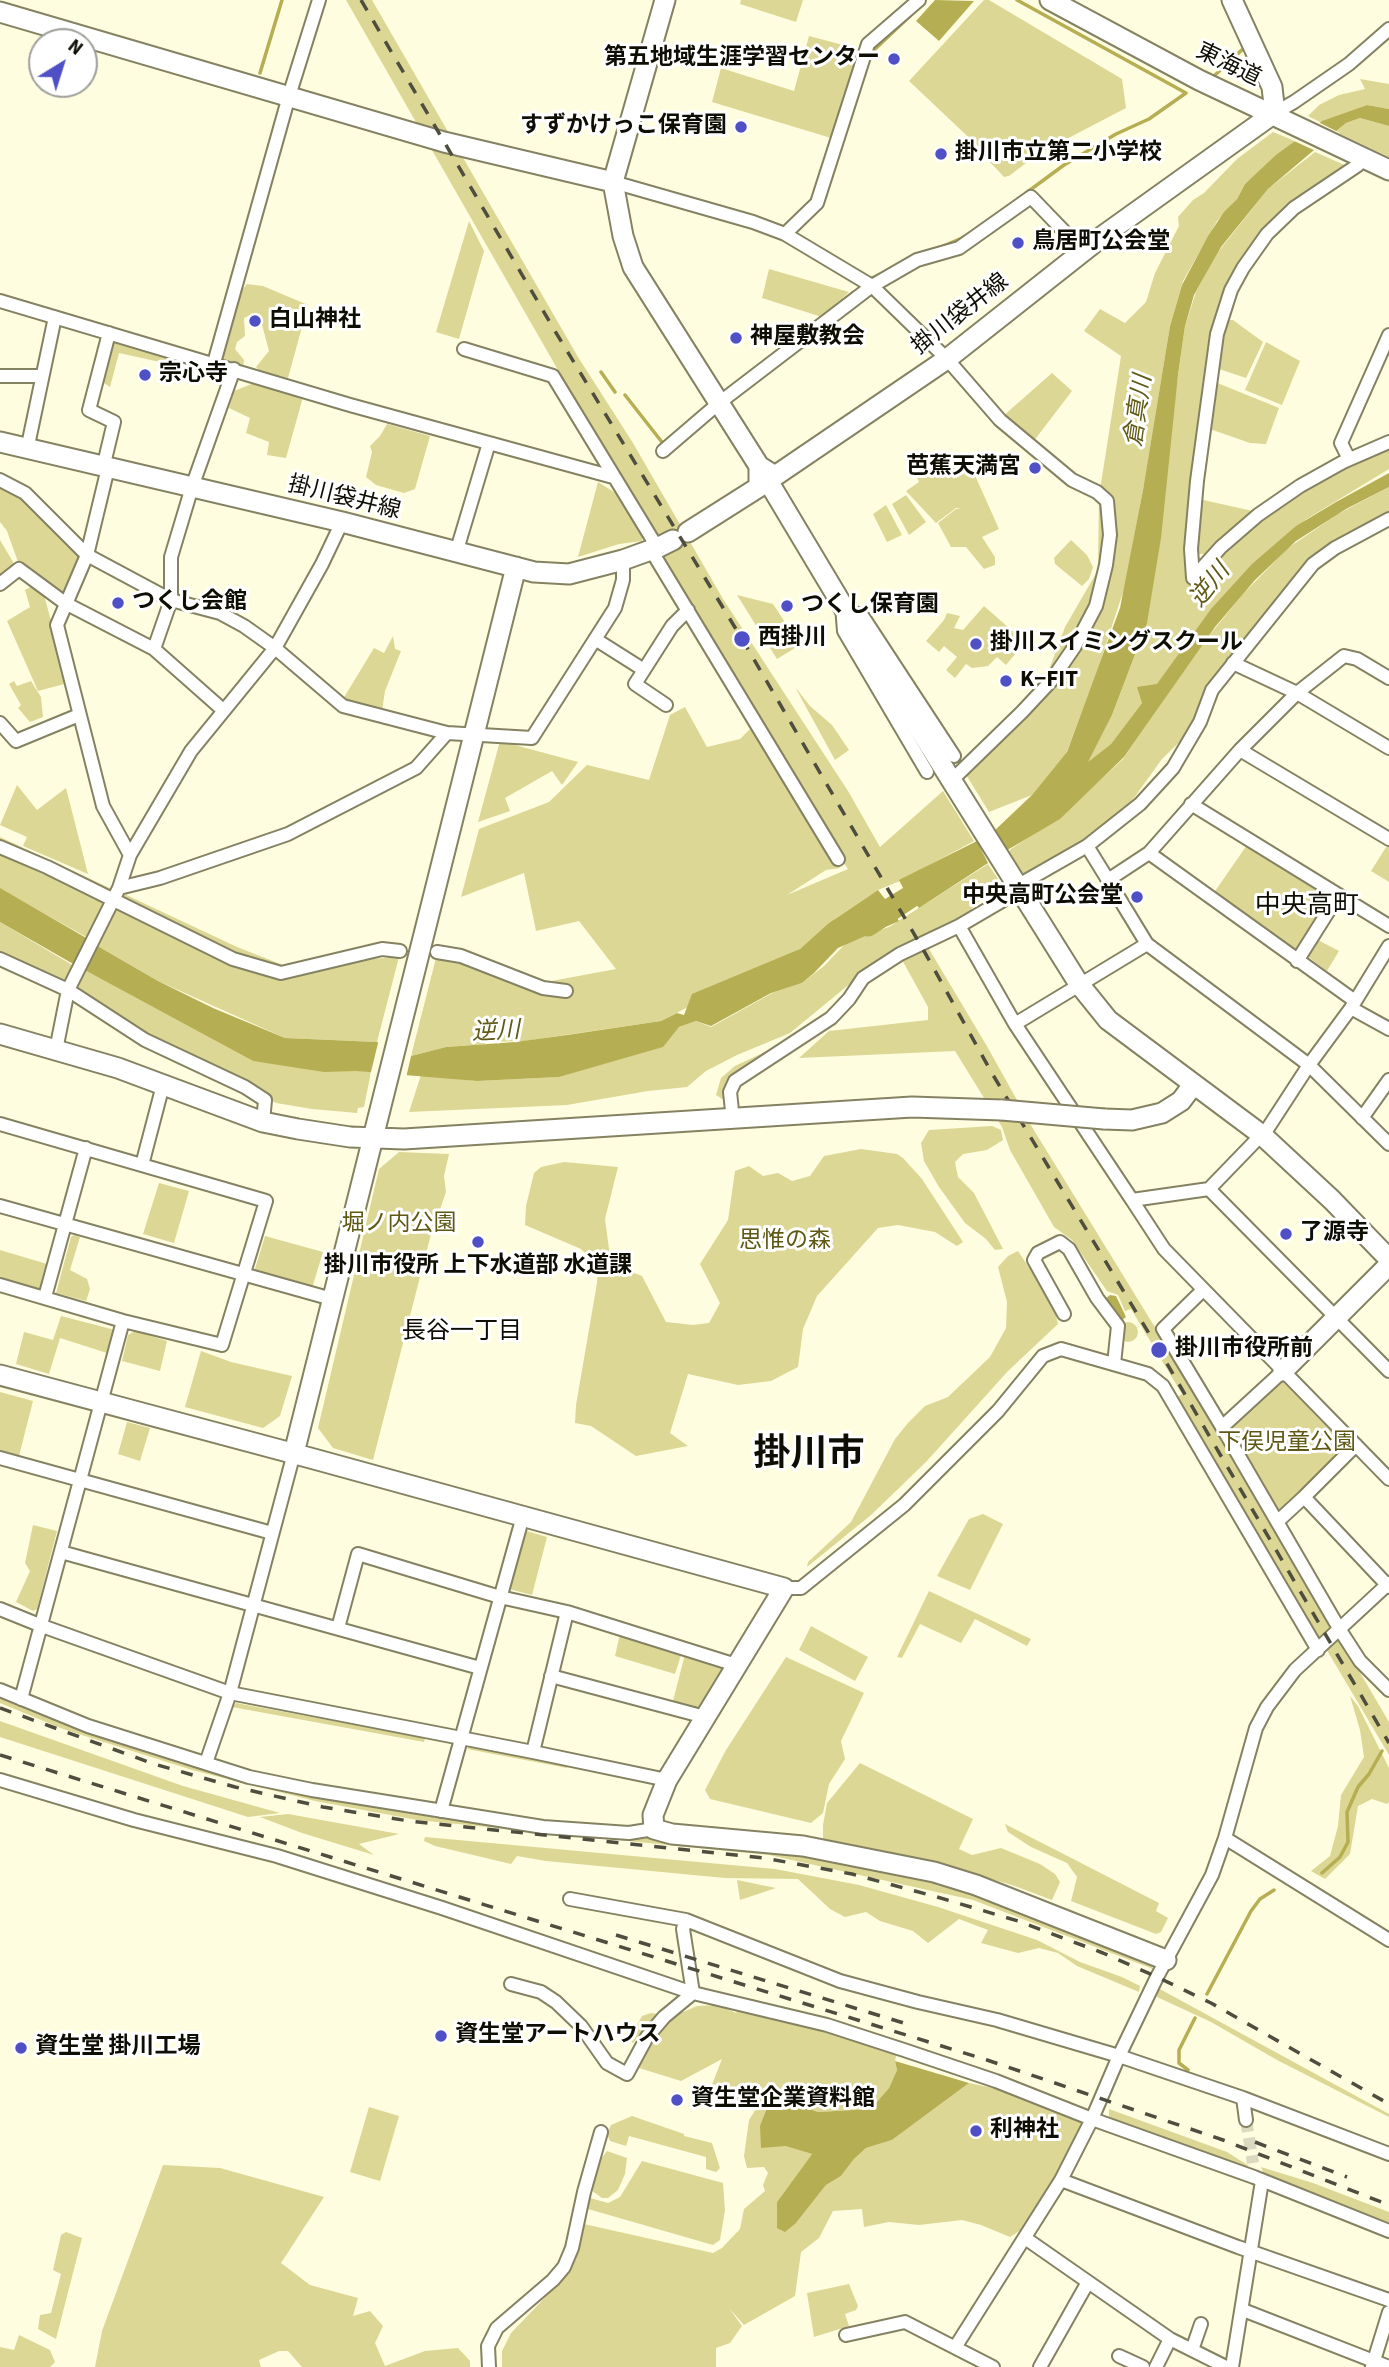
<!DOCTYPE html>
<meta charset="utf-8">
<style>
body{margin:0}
#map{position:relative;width:1389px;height:2367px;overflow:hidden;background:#fffde0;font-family:"Source Sans 3",sans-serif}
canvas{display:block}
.north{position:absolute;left:28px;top:28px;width:70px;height:70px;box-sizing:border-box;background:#fff;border:2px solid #9f9f9b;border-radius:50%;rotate:38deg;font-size:19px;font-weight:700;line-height:28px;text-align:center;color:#0f0e04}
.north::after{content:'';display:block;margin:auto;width:24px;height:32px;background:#5050c6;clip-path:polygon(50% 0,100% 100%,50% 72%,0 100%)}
</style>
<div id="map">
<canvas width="1389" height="2367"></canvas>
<div class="north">N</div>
</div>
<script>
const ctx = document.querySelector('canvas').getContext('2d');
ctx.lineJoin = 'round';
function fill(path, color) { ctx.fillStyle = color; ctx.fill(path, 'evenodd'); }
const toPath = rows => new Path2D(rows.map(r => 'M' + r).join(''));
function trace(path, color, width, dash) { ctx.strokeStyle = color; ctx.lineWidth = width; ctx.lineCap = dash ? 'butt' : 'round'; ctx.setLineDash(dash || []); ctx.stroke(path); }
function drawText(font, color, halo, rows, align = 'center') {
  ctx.font = font + ' "Source Sans 3","Noto Sans JP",sans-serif'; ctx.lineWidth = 6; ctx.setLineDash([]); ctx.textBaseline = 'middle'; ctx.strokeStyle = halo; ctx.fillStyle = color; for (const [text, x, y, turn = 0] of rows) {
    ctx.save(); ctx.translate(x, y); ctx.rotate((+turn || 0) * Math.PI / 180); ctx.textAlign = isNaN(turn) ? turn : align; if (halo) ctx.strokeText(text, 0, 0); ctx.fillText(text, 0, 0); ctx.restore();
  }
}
fill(toPath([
 [346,0,372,0,578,357,633,443,723,599,848,791,880,847,943,791,974,841,900,881,878,890,836,918,800,949,661,1021,524,1041,486,1042,485,1044,446,1047,411,1056,436,958,480,959,546,982,616,969,579,921,536,931,524,873,461,897,479,829,549,802,587,765,649,780,670,715,685,707,707,747,740,739,751,728,840,868,826,870,787,895,848,869,822,830,662,560,664,555],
 [741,0,803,0,796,22,740,4],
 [984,0,989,0,1122,79,1126,108,1036,155,981,149,909,81],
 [809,36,862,50,831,138,712,102,721,68,794,91],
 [1360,79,1389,84,1389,109,1367,105,1320,122,1308,116,1319,105,1339,95,1365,89],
 [1360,118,1389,126,1389,157,1336,132,1346,123],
 [1273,132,1295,141,1245,184,1237,199,1217,221,1183,281,1170,326,1145,479,1125,586,1098,669,1066,754,1032,795,989,812,960,765,1008,720,1050,667,1065,627,1098,570,1099,496,1121,356,1084,331,1100,309,1125,323,1146,302,1155,273,1179,226,1178,217,1193,200,1204,193,1237,159],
 [1315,152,1349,167,1259,245,1216,331,1199,499,1257,512,1206,554,1198,554,1194,546,1193,577,1270,507,1389,443,1389,469,1305,520,1142,703,1111,744,1087,763,1112,715,1141,639,1185,326,1196,292,1218,252,1268,189],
 [992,158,1025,160,1026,163,1009,176,1004,177,990,162,989,159],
 [469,221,484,251,459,339,436,332],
 [769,269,849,292,822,317,762,298],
 [247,284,263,286,308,305,288,378,261,372,256,367,269,351,261,321,252,314,244,318,245,336,237,342,235,349,244,360,243,367,221,362,236,297],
 [1227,320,1233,320,1263,342,1246,378,1219,369],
 [113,340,179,359,180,363,178,366,119,353,110,387,101,381],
 [1266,342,1300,361,1282,405,1245,390],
 [1052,373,1072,391,1033,442,1002,417],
 [1215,382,1279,408,1266,444,1250,443,1207,428],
 [254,383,303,397,286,458,267,455,269,442,246,433,250,418,229,408,234,391],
 [387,424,430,436,415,489,404,493,376,485,366,477,372,452,370,446,380,436],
 [969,462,999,529,982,537,995,557,995,565,984,569,966,547,951,547,938,523,956,509,961,508,956,508,936,523,906,491,919,482,916,475],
 [598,482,614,492,642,535,642,541,619,544,578,557],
 [0,487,24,498,80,556,81,561,65,592,56,592,18,562,7,531,0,522],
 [1389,487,1389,517,1313,563,1246,644,1200,722,1162,759,1131,802,1087,840,1024,876,1009,851,1011,849,1062,815,1123,759,1203,643,1243,594,1288,548,1338,514],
 [906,495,926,522,909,535,892,504],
 [886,505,902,535,887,542,873,514],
 [0,540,16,567,0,580],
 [1071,540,1087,555,1093,567,1089,579,1082,586,1055,564,1054,558],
 [34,585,44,595,68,683,38,691,7,621,30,607,25,590],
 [737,595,773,604,800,645,777,659],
 [984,606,1025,642,1006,665,997,657,988,666,972,668,966,664,955,678,946,670,957,657,944,646,939,652,926,641,944,620,947,613,960,616,954,628,963,630],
 [393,636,395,649,401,651,385,691,382,711,343,699,374,648,384,653],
 [14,681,17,686,31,681,41,697,43,717,30,722,18,708,21,705,9,684],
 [795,687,810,706,832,725,849,750,835,760],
 [500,741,578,762,562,785,552,771,505,798,510,811,478,822],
 [17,785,37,810,66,788,88,874,23,846,27,837,0,825],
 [0,837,116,891,90,939,0,889],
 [1388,844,1389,844,1389,882,1371,871],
 [1247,845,1328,894,1329,900,1298,950,1292,951,1213,894],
 [988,864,1000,882,965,915,923,939,988,1048,1032,1127,1207,1412,1389,1722,1389,1755,1177,1397,1182,1394,1131,1309,1125,1311,1118,1295,1107,1291,1072,1240,1054,1227,1010,1150,1002,1127,955,1051,799,1058,829,1031,928,1020,928,1007,901,958,857,978,790,1033,737,1055,706,1071,687,1087,648,1091,567,1105,409,1112,421,1075,477,1081,558,1077,661,1047,679,1027,696,1021,711,1027,774,992,802,983,824,966,849,940,889,927],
 [122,893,237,947,283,965,399,957,377,1042,285,1038,158,981,98,946],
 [0,922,74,966,65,984,0,953],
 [1318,940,1339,951,1327,971,1307,956],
 [85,969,253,1061,371,1072,364,1107,358,1108,357,1113,312,1109,276,1103,148,1038,74,991],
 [799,1036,745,1069,727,1102,716,1095,721,1078,735,1066],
 [992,1126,1001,1130,1003,1140,987,1150,963,1154,955,1162,958,1177,974,1193,1003,1249,995,1250,986,1239,965,1223,939,1187,924,1161,921,1143,929,1130],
 [861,1149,897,1154,903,1158,922,1179,963,1242,957,1246,935,1232,898,1225,878,1228,817,1296,803,1329,798,1367,771,1381,738,1385,688,1374,670,1433,688,1446,636,1456,591,1426,575,1423,576,1405,597,1283,598,1266,581,1249,525,1225,526,1206,534,1173,541,1167,564,1162,618,1167,605,1219,611,1264,642,1276,666,1322,693,1325,709,1323,720,1303,700,1264,728,1220,735,1171,749,1166,763,1176,778,1173,792,1181,810,1176,824,1156],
 [399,1152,449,1154,444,1176,446,1192,430,1238,373,1460,333,1448,318,1428,379,1169],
 [159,1183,189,1191,174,1243,143,1234],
 [74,1235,80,1237,70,1270,87,1279,90,1289,86,1301,56,1293,71,1237],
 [265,1236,323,1252,312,1288,254,1272],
 [0,1250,47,1264,42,1288,39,1291,0,1280],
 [1018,1251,1053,1304,1058,1324,1008,1371,926,1462,897,1490,871,1515,807,1567,808,1562,851,1522,895,1439,908,1423,925,1406,948,1397,990,1357,1006,1328,1007,1302,998,1267,1008,1256],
 [61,1316,115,1330,107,1353,60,1338,49,1374,16,1364,24,1332,53,1340],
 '1118 1332a10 10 0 1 1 20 0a10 10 0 1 1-20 0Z',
 [135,1331,167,1341,160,1371,122,1361,128,1335],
 [201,1351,231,1362,292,1376,280,1416,263,1428,185,1407],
 [1277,1381,1283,1382,1345,1442,1345,1448,1281,1510,1277,1509,1231,1431,1232,1425],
 [0,1392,33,1401,19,1456,0,1450],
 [127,1422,150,1428,140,1461,118,1454],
 [983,1514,1003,1524,970,1590,937,1576,969,1519],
 [33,1525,57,1531,37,1609,33,1611,16,1602,30,1571,25,1563],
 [523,1530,547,1537,532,1595,509,1589],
 [929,1591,1031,1639,1027,1646,975,1619,961,1643,920,1624,902,1658,897,1657],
 [811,1626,868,1657,855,1681,799,1650],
 [620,1634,682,1652,675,1674,615,1656],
 [685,1654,730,1668,702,1712,673,1701],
 [786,1657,864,1693,841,1741,845,1759,829,1784,823,1813,811,1823,710,1799,705,1790,726,1750],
 [0,1695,207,1769,621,1835,703,1844,766,1849,921,1880,971,1894,1048,1920,1107,1948,1148,1961,1153,1969,973,1900,769,1855,417,1820,315,1801,192,1770,63,1729,0,1703],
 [1350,1696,1358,1706,1389,1768,1389,1802,1387,1804,1372,1799,1358,1806,1350,1854,1325,1879,1311,1871,1330,1856,1338,1826,1341,1795,1364,1757,1360,1730],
 [236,1703,425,1738,424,1742,232,1707],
 [0,1721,183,1786,280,1813,248,1817,0,1737],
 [470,1746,567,1764,567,1768,467,1749],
 [860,1763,973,1819,959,1849,972,1855,1001,1848,1040,1864,1055,1874,1060,1882,1052,1900,1012,1885,949,1867,871,1848,839,1845,823,1840,823,1825,827,1803],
 [288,1814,366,1828,399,1834,359,1844,374,1855,302,1833,260,1817],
 [1005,1824,1159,1903,1156,1911,1168,1918,1161,1932,1156,1934,1071,1901,1077,1877,1067,1863,1031,1847,1008,1832],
 [425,1837,775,1869,859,1885,938,1907,1037,1940,1080,1962,1122,1977,1140,1986,1139,1992,1077,1966,1058,1953,1039,1948,1018,1953,981,1943,988,1930,959,1919,928,1943,913,1931,880,1921,866,1912,845,1917,830,1909,798,1879,725,1878,546,1861,517,1856,511,1864,435,1846,424,1841],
 [737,1880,776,1888,740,1900],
 [1158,1988,1389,2114,1389,2117,1277,2060,1211,2022,1157,1997],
 [718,2005,736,2013,740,2007,897,2052,895,2061,897,2070,889,2088,872,2109,818,2112,796,2104,779,2104,767,2109,785,2146,812,2154,777,2202,796,2223,826,2185,841,2176,854,2159,866,2148,892,2140,969,2083,1012,2092,1051,2110,1086,2121,1055,2180,1027,2226,1010,2237,981,2225,962,2220,919,2225,889,2222,864,2227,862,2209,833,2211,819,2238,801,2252,795,2296,744,2325,729,2308,742,2326,730,2343,716,2348,716,2367,502,2367,502,2351,511,2333,559,2283,576,2259,584,2224,713,2253,722,2248,740,2229,744,2209,765,2191,763,2185,768,2173,764,2167,747,2168,744,2156,749,2120,756,2109,744,2101,722,2099,711,2087,722,2059,681,2081,639,2068,652,2044,674,2016,697,2006],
 [651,2013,658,2014,633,2043,629,2040,642,2016],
 [369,2107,399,2116,380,2181,350,2172],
 [1109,2109,1227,2152,1249,2166,1241,2168,1109,2119],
 [632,2116,684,2134,684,2136,712,2143,720,2168,716,2172,706,2169,706,2157,629,2136,626,2146,610,2141,607,2134,611,2125],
 [607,2151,627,2158,625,2174,618,2190,608,2198,602,2198,591,2190,601,2159],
 [642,2161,723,2183,725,2210,720,2240,713,2245,588,2209,590,2198,608,2203,620,2197],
 [163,2165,220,2168,324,2197,281,2263,310,2285,358,2298,353,2316,370,2311,383,2326,375,2343,385,2366,425,2351,458,2348,470,2361,470,2367,302,2367,288,2351,279,2351,259,2360,261,2367,95,2367,102,2331],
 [1261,2167,1313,2183,1389,2212,1389,2225,1264,2174],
 [66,2232,82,2238,56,2339,38,2329,40,2315,51,2313,61,2274,53,2270,61,2235],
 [849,2284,858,2306,856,2310,845,2314,849,2326,814,2337,807,2293],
 [19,2335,50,2350,55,2362,50,2367,0,2367,0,2347,14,2350]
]), '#dcd794');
fill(toPath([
 [935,0,974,1,939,41,916,21],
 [1367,105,1389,109,1389,126,1360,118,1346,123,1268,189,1221,247,1194,295,1185,326,1178,375,1161,538,1147,623,1112,715,1088,762,1111,744,1142,703,1137,687,1157,684,1211,609,1252,564,1296,526,1336,502,1389,473,1389,487,1346,509,1296,541,1255,580,1215,627,1124,757,1060,819,1004,852,993,832,1032,795,1067,752,1120,608,1143,490,1170,326,1182,285,1208,236,1224,212,1237,199,1245,184,1276,155,1322,121],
 [977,841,988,863,919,908,909,896,889,906,899,921,838,948,814,973,802,983,771,993,711,1026,696,1021,679,1027,663,1047,559,1077,477,1081,356,1071,324,1072,253,1061,83,969,96,945,158,981,213,1008,285,1038,377,1042,411,1056,446,1047,515,1042,567,1035,661,1021,677,1013,684,1015,692,994,800,949,829,923,878,890,885,899,903,888,899,880],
 [0,888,88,939,75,965,0,922],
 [1110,1295,1116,1296,1126,1317,1122,1320,1105,1299],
 [895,2061,969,2083,892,2140,866,2148,854,2159,841,2176,826,2185,796,2223,785,2232,777,2228,777,2202,812,2154,785,2146,761,2148,760,2126,767,2108,779,2104,796,2104,818,2112,871,2109,889,2088,897,2070]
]), '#b6ae53');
fill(toPath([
 [1316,121,1340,133,1318,152,1292,140],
 [379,1039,412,1052,406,1078,370,1076]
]), '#fffde0');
trace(toPath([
 [1017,0,1186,93,1149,119,1116,134,1064,165,1026,193],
 [874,50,910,16],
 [260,73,282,0],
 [1214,76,1245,47],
 [941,247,969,235],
 [872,278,883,273],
 [841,302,854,292],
 [601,372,615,392],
 [625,395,665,446],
 [1322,1873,1340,1857,1348,1842,1347,1812,1358,1787,1369,1774,1382,1751],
 [1207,1994,1251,1911,1260,1899,1274,1890],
 [1188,2070,1179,2063,1179,2050,1195,2018]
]), '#b6ae53', 3.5);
trace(toPath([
 [868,926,934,882]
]), '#b6ae53', 21);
trace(toPath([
 [1246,2120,1253,2163]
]), '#dbd9bf', 12, [12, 6]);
const street = toPath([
 [1273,114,1294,102,1349,64,1389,29],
 [613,182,753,222,785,234,872,286,947,359,1000,420,1072,480,1097,492,1107,501,1110,535,1106,565,1096,606,1075,646,1051,681,1022,712,952,780],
 [785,234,817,203,868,44,919,0],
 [0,301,350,405,613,477],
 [464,349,553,376,657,547],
 [214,363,289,96,319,0],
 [0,376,42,376],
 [27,450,55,317],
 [663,451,719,403,872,286,917,260,959,248,1031,197,1083,251],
 [1349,459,1341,443,1389,335],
 [103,468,114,422,89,410,109,333],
 [108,468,87,555,57,625,103,806,130,855],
 [0,480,25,493,87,555,171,600,220,613,244,626,275,648,343,706,447,733,532,738,615,608,623,580,623,560],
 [651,550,838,859],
 [456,553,489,443],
 [1193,578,1191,549,1197,481,1217,334,1231,290,1243,268,1267,234,1294,208,1358,165,1364,157],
 [1193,578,1221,547,1258,515,1300,486,1343,462,1389,442],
 [0,584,19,569,65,603,154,649,223,710],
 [595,639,644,670],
 [154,649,171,600,171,557,192,487,234,369],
 [1233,663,1297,693,1389,748],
 [1389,678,1357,659,1344,656,1297,693,1240,750,1149,853,1108,880,1147,944,1309,1065,1389,1144],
 [666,705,635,684,672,626,688,610],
 [0,723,16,741,79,715],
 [1240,750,1389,839],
 [927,772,844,631,842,606,863,617,954,756],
 [1191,804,1389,926],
 [1087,846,1108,880],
 [0,847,47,867,233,959,281,973,382,949,400,951],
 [1149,853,1355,1001],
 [119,888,160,878,288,834,416,768,447,733],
 [959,926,1015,1024,1132,1200],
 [1389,946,1351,1008,1309,1065,1268,1128,1209,1189,1132,1200,1164,1249,1389,1479],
 [437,952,461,956,543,988,566,991],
 [0,959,68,990,145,1040,245,1087,265,1100,263,1122],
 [1297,961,1338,896],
 [1351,1008,1389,1029],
 [1015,1024,1147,944],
 [56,1050,68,990,119,888,130,855,191,751,275,648,322,564,342,522],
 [1362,1118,1389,1080],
 [733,1120,730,1092,735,1081,831,1018,849,999,863,978,900,954,959,926,1012,895,1020,889,1024,882,1087,846,1140,804,1173,768,1200,722,1212,690,1313,564,1335,548,1389,519],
 [0,1124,266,1201,222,1345,123,1321,0,1285],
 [142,1165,163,1085],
 [1209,1189,1389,1371],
 [0,1206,332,1299],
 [1203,1290,1163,1329,1222,1427],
 [45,1297,86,1148],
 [1064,1314,1034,1260,1038,1253,1060,1242,1069,1249,1097,1298,1118,1326,1114,1364],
 [1283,1371,1222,1427,1340,1630,1360,1661,1389,1690],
 [1356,1445,1304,1497,1389,1587],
 [0,1458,272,1533],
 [1277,1522,1304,1497],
 [61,1552,480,1668],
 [784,1588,801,1588,904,1505,998,1411,1043,1356,1061,1349,1148,1374,1163,1386,1318,1650],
 [0,1609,42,1626,230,1693,533,1752,667,1780],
 [338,1628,358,1554,500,1597,567,1612,736,1665],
 [551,1676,705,1717],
 [0,1690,88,1726,249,1777,312,1790,543,1827,629,1833,654,1829],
 [21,1699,123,1321],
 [533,1752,567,1612],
 [206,1763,230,1693,294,1453],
 [0,1780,134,1820,277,1856,442,1908,693,1993,827,2025,904,2050,996,2081,1092,2119,1254,2177,1389,2231],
 [441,1811,523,1516],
 [1225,1838,1389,1940],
 [570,1899,686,1920,840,1981,918,2002,997,2020,1119,2056,1243,2098,1389,2154],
 [686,1920,683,1929,693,1993],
 [511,1984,541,1992,556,2002,581,2026,607,2063,627,2074,647,2037,664,2017,693,1993],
 [1243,2098,1246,2120],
 [1061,2180,1238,2247,1389,2300],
 [1025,2238,1170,2339,1226,2367],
 [1243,2310,1389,2367],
 [846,2335,905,2322,993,2367],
 [956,2346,1061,2180,1092,2119,1119,2056,1157,1977,1212,1875,1225,1838,1256,1728,1267,1707,1295,1670,1389,1583],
 [1192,2350,1201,2324],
 [1119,2356,1143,2367],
 [489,2367,488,2346,497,2328,553,2280,564,2267,572,2248,584,2192,601,2132],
 [1040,2367,1088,2282],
 [1156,2367,1170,2339],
 [1232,2367,1262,2181],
 [1372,2367,1389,2312]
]);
const secondary = toPath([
 [665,0,613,182,623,236,633,267,759,466,856,628,1079,984,1108,1020,1262,1135,1332,1200,1389,1259],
 [1050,0,1199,80,1389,170],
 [1232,0,1272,87,1274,105,1273,114],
 [0,12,444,142,613,182],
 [0,442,342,522,534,572,569,574,623,560,659,547,673,540],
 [688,532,759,487,759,466,775,476,947,359,1104,235,1273,114],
 [0,1034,118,1068,263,1122,298,1129,350,1137,404,1139,912,1107,1002,1110],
 [1104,1119,1132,1120,1162,1113,1181,1101,1193,1085],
 [1283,1371,1389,1265],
 [0,1375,314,1459,784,1588,667,1780,653,1815,654,1829,672,1834,803,1846,934,1872,976,1885,1166,1960],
 [294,1453,516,567]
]);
trace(street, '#848262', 16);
trace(secondary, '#848262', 23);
trace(street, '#fff', 12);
trace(secondary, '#fff', 19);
trace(toPath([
 [361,0,555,331,742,639,924,951,993,1075,1159,1350,1389,1743],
 [0,1708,154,1764,235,1787,323,1807,409,1821,764,1858,852,1874,937,1897,1018,1921,1103,1953,1157,1977,1211,2003,1389,2104],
 [0,1755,987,2060,1223,2140,1389,2205],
 [616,1935,907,2024],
 [1255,2142,1347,2177]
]), '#4e4d3e', 3.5, [12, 12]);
const secondaryBridge = toPath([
 [1002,1110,1104,1119]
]);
trace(secondaryBridge, '#848262', 23, []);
trace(secondaryBridge, '#fff', 19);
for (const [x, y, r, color] of [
 [894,59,7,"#5050c6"],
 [741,127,7,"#5050c6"],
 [941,154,7,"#5050c6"],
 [1018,243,7,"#5050c6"],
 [255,321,7,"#5050c6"],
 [736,338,7,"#5050c6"],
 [145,375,7,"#5050c6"],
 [1035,468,7,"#5050c6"],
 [118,603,7,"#5050c6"],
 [787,606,7,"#5050c6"],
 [742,639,9,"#5050c6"],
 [976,644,7,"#5050c6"],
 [1006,681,7,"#5050c6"],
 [1137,897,7,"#5050c6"],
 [1286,1234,7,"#5050c6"],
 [478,1242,7,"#5050c6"],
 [1159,1350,9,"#5050c6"],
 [441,2036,7,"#5050c6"],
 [21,2048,7,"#5050c6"],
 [677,2100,7,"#5050c6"],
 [976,2131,7,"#5050c6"]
]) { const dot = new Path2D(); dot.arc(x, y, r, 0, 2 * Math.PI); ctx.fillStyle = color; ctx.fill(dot); trace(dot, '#fff', 2.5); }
drawText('bold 23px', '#0f0e04', '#fff', [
 ["第五地域生涯学習センター",880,59,"right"],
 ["すずかけっこ保育園",727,127,"right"],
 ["掛川市立第二小学校",955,154],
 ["鳥居町公会堂",1032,243],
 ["白山神社",269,321],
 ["神屋敷教会",750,338],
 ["宗心寺",159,375],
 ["芭蕉天満宮",1021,468,"right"],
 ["つくし会館",132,603],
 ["つくし保育園",801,606],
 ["西掛川",758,639],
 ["掛川スイミングスクール",990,644],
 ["K−FIT",1020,681],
 ["中央高町公会堂",1123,897,"right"],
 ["了源寺",1300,1234],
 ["掛川市役所 上下水道部 水道課",478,1267,"center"],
 ["掛川市役所前",1175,1350],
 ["資生堂アートハウス",455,2036],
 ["資生堂 掛川工場",35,2048],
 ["資生堂企業資料館",691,2100],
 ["利神社",990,2131]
], 'left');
drawText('23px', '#0f0e04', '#fff', [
 ["東海道",1228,66,26],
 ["掛川袋井線",961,315,-38],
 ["掛川袋井線",344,499,14]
]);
drawText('23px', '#5f5814', '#fff', [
 ["堀ノ内公園",399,1225],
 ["思惟の森",785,1242],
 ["下俣児童公園",1287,1444]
]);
drawText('italic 24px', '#605a16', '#fff', [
 ["倉真川",1140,411,-82],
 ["逆川",1211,586,-51],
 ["逆川",496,1033,-3]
]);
drawText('24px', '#0f0e04', '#fff', [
 ["長谷一丁目",462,1333]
]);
drawText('26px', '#0f0e04', '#fff', [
 ["中央高町",1307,907]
]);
drawText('bold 37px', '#0f0e04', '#fff', [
 ["掛川市",809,1457]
]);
</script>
